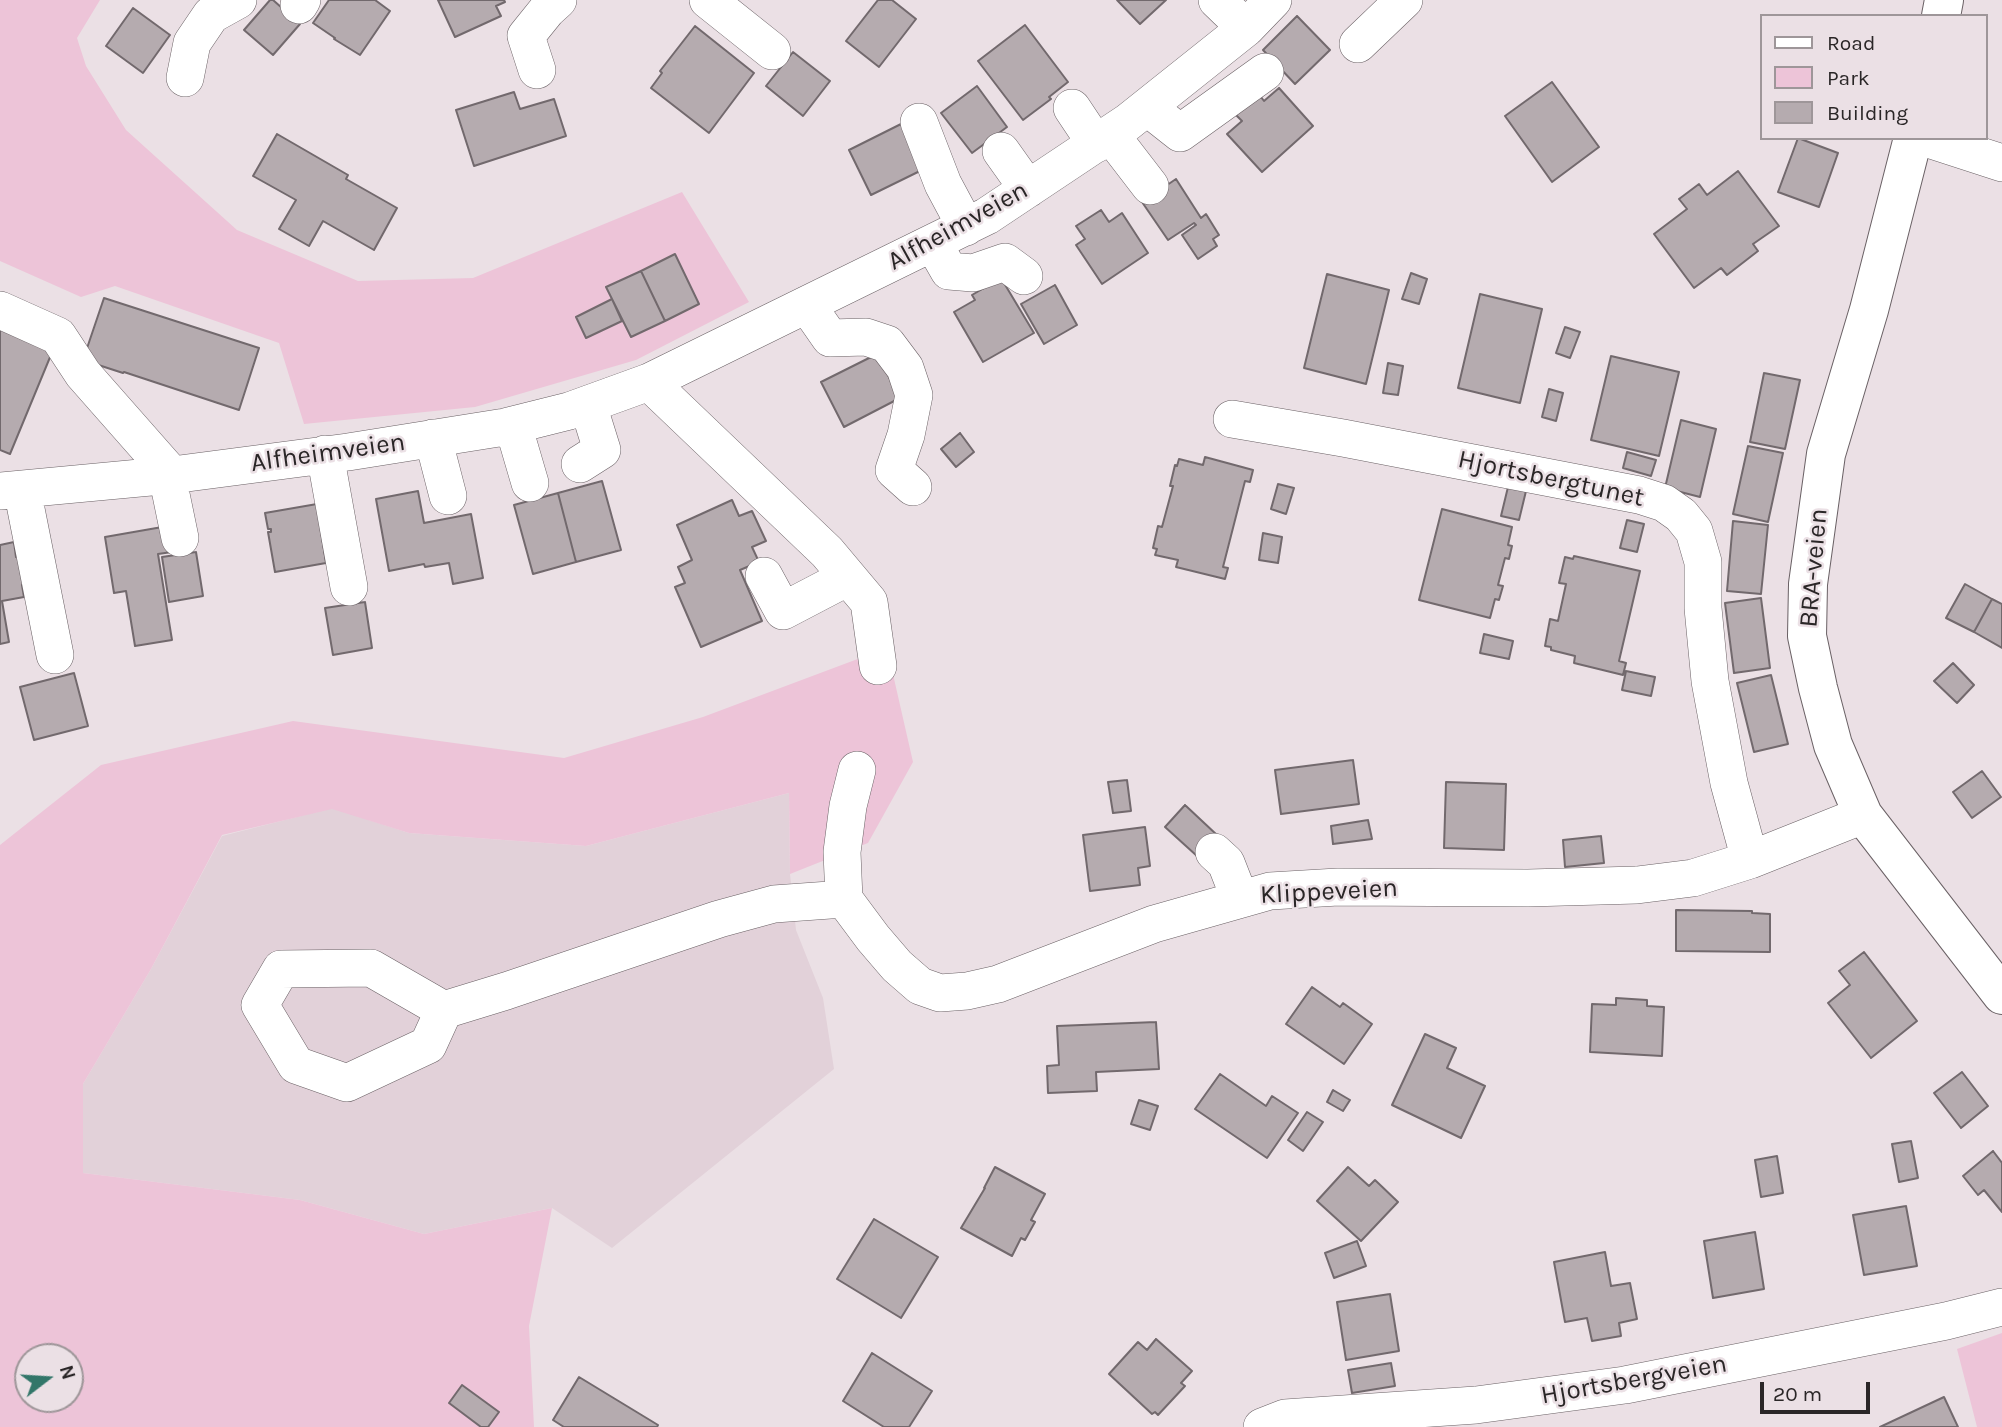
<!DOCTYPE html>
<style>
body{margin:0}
#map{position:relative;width:2002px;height:1427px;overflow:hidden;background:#ebe0e5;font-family:Karla,sans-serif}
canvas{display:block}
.legend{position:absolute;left:1760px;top:14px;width:228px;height:126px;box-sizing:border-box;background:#ebe0e5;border:2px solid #9e9699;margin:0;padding:9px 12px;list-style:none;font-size:21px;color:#2a2627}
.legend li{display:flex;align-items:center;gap:14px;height:35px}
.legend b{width:35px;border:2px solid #9e9699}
.north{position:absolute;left:14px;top:1343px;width:70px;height:70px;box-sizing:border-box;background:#ebe0e5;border:2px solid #9e9699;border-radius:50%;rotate:73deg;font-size:19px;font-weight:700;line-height:28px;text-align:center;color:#2a2627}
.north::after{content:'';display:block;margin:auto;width:24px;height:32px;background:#327669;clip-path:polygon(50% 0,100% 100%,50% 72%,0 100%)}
.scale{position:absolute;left:1760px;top:1382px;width:110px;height:32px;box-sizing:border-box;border:4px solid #2a2627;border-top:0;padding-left:9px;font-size:21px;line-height:24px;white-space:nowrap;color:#2a2627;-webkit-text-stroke:5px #ebe0e5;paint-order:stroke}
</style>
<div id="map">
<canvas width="2002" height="1427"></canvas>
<ul class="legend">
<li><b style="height:9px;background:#fff"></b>Road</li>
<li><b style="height:19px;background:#edc4d8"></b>Park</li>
<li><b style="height:19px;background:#b5abaf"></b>Building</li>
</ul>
<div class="north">N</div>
<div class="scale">20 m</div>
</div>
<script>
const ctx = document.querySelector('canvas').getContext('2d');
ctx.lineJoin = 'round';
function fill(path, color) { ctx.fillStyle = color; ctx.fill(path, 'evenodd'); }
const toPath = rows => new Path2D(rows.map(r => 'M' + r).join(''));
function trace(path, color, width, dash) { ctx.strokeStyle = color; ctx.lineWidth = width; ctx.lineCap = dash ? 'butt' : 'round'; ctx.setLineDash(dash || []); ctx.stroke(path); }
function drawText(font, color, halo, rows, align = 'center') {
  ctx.font = font + ' Karla,sans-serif'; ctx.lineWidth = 5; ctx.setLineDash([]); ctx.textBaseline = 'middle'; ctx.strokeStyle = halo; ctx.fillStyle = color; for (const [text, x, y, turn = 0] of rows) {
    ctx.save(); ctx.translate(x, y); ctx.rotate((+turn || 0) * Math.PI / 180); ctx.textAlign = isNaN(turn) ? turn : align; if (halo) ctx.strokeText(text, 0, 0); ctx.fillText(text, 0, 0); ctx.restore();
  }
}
fill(toPath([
 [789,793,790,874,796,930,823,998,834,1069,612,1248,552,1208,424,1234,300,1200,83,1173,83,1084,151,969,222,836,332,808,409,833,586,846]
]), '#e2d1d9');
fill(toPath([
 [0,0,100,0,77,38,86,66,126,130,237,230,358,281,473,278,682,192,749,302,636,360,475,407,304,424,279,343,115,286,81,297,0,261],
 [887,648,913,762,868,843,790,874,789,793,586,846,409,833,332,809,222,835,151,969,83,1084,83,1173,300,1200,424,1234,552,1208,529,1326,534,1427,0,1427,0,845,101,765,293,721,564,758,703,717],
 [28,1357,70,1357,70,1399,28,1399],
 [2002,1333,2002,1427,1977,1427,1957,1349]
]), '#edc4d8');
const building = toPath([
 [270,0,273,0,300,24,273,55,244,30,270,0],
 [329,0,375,0,390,11,360,55,334,39,335,38,313,23,329,0],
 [438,0,504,0,505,2,496,6,501,16,455,37,438,0],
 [878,0,892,0,916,19,879,67,846,41,878,0],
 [1117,0,1166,0,1140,24,1117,0],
 [133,8,170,35,143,73,106,46,133,8],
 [1297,16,1330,50,1295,84,1263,50,1297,16],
 [1025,25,1068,82,1049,97,1051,99,1023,120,978,61,1025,25],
 [695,26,754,73,709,133,651,88,662,73,660,71,695,26],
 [793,52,830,81,803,116,766,86,793,52],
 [1552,82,1599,147,1552,182,1505,116,1552,82],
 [977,86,1007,127,972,153,941,113,977,86],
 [1279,88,1313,126,1262,172,1227,134,1242,121,1235,114,1258,93,1264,101,1279,88],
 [514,92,520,109,554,99,566,136,474,166,456,110,514,92],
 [901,124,924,169,871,195,849,150,901,124],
 [277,134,348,175,346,179,397,208,374,250,323,221,309,246,279,229,296,200,253,176,277,134],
 [1798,138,1838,153,1819,207,1778,192,1798,138],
 [1738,171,1779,226,1753,244,1758,251,1727,275,1721,268,1694,288,1654,234,1687,209,1679,199,1699,184,1707,195,1738,171],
 [1176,179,1201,218,1206,214,1219,235,1213,239,1217,246,1198,259,1182,235,1196,225,1194,223,1168,240,1142,202,1176,179],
 [1101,210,1109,222,1122,213,1148,253,1102,284,1076,245,1085,239,1076,226,1101,210],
 [675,254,699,304,665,321,641,271,675,254],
 [641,271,665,321,631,337,606,287,641,271],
 [1411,273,1427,279,1419,304,1402,299,1411,273],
 [1327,274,1389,290,1366,384,1304,368,1327,274],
 [1001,278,1034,333,983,362,954,312,975,300,972,295,1001,278],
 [1055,285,1077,325,1044,344,1021,304,1055,285],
 [1480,294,1542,309,1520,403,1458,388,1480,294],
 [104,298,259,348,239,410,124,372,123,373,83,360,104,298],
 [612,299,622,321,586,338,576,317,612,299],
 [0,327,53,350,10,454,0,450,0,327],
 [1565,327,1580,332,1570,358,1556,353,1565,327],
 [877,354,900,398,844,427,821,382,877,354],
 [1611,356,1679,372,1659,456,1591,440,1611,356],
 [1388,363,1403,366,1398,395,1383,393,1388,363],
 [1764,373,1800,380,1785,449,1750,442,1764,373],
 [1549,389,1563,393,1556,421,1542,417,1549,389],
 [1681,420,1716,429,1700,497,1665,488,1681,420],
 [960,433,974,452,956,467,941,449,960,433],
 [1748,446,1783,453,1768,522,1733,514,1748,446],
 [1627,452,1656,460,1651,476,1623,468,1627,452],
 [1205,457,1253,470,1250,482,1245,481,1223,567,1228,568,1225,579,1176,567,1178,560,1155,555,1157,549,1153,548,1158,526,1162,527,1173,486,1170,486,1175,465,1177,466,1179,459,1203,465,1205,457],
 [602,481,621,550,576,562,558,493,602,481],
 [1278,484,1294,488,1286,514,1271,509,1278,484],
 [1508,487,1526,491,1519,520,1501,516,1508,487],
 [418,491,424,523,471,514,483,578,453,584,449,563,425,567,424,564,389,571,376,499,418,491],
 [558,493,576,562,533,574,514,505,558,493],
 [732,500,739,516,752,511,766,541,752,547,759,562,740,570,762,621,701,647,675,587,685,583,678,567,692,560,677,525,732,500],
 [317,504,326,563,275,572,268,532,271,532,271,529,268,529,265,513,317,504],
 [1442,509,1512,527,1508,545,1512,546,1509,559,1505,558,1498,585,1503,586,1499,600,1495,599,1490,618,1419,600,1442,509],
 [1627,520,1644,524,1637,552,1620,548,1627,520],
 [1733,521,1768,525,1761,594,1727,591,1733,521],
 [168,526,172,552,158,554,172,640,135,646,126,591,114,593,105,537,168,526],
 [1263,533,1282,537,1278,563,1259,560,1263,533],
 [14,542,16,557,30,554,36,583,22,585,24,597,2,601,9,642,0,644,0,545,14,542],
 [196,552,203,596,169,602,162,557,196,552],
 [1574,556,1640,571,1619,661,1626,663,1623,675,1574,663,1575,656,1551,650,1551,647,1545,646,1550,619,1558,621,1566,584,1559,583,1565,557,1573,559,1574,556],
 [1965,584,1992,599,1974,632,1946,618,1965,584],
 [1761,598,1770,668,1734,673,1725,603,1761,598],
 [1992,599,2002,604,2002,648,1974,632,1992,599],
 [365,602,372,648,333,655,325,608,365,602],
 [1484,634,1513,641,1509,659,1480,653,1484,634],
 [1953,663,1974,685,1957,703,1934,681,1953,663],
 [1626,671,1655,677,1651,696,1622,690,1626,671],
 [74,673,88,726,34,740,20,687,74,673],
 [1771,675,1788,744,1754,752,1737,683,1771,675],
 [1353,760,1359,804,1281,814,1275,770,1353,760],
 [1982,771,2001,797,1972,818,1953,792,1982,771],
 [1127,780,1131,811,1113,813,1108,782,1127,780],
 [1446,782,1506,784,1504,850,1444,848,1446,782],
 [1185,805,1217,835,1197,856,1165,827,1185,805],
 [1368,820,1372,839,1333,844,1331,826,1368,820],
 [1145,827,1150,866,1138,868,1140,885,1090,891,1083,835,1145,827],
 [1601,836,1604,863,1565,867,1563,840,1601,836],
 [1676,910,1752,911,1752,913,1770,914,1770,952,1676,951,1676,910],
 [1864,952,1917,1021,1871,1058,1828,1003,1850,985,1839,971,1864,952],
 [1312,987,1340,1007,1343,1003,1372,1024,1344,1064,1286,1024,1312,987],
 [1616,998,1647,1000,1647,1006,1664,1007,1662,1056,1590,1052,1592,1004,1616,1005,1616,998],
 [1156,1022,1159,1069,1096,1072,1097,1091,1048,1093,1047,1066,1059,1065,1057,1026,1156,1022],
 [1425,1034,1456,1048,1447,1068,1485,1086,1461,1138,1392,1105,1425,1034],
 [1962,1072,1988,1106,1961,1128,1934,1093,1962,1072],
 [1220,1074,1266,1106,1272,1096,1298,1113,1267,1158,1195,1109,1220,1074],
 [1333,1090,1350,1100,1343,1111,1327,1102,1333,1090],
 [1139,1100,1158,1106,1150,1130,1131,1124,1139,1100],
 [1307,1112,1323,1122,1303,1151,1288,1140,1307,1112],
 [1911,1141,1918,1178,1899,1182,1892,1144,1911,1141],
 [1993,1151,2002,1163,2002,1212,1984,1190,1978,1195,1963,1176,1993,1151],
 [1777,1156,1783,1193,1761,1197,1755,1160,1777,1156],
 [995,1167,1045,1194,1031,1220,1035,1222,1025,1240,1021,1238,1012,1256,961,1228,985,1188,984,1188,995,1167],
 [1348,1167,1369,1186,1375,1180,1398,1202,1361,1241,1317,1201,1348,1167],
 [1906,1206,1917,1266,1864,1275,1853,1215,1906,1206],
 [874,1219,938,1257,901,1318,837,1279,874,1219],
 [1755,1232,1764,1289,1713,1298,1704,1241,1755,1232],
 [1357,1241,1366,1266,1334,1278,1325,1253,1357,1241],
 [1605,1252,1611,1286,1630,1283,1637,1319,1619,1323,1621,1336,1592,1341,1587,1318,1565,1322,1554,1262,1605,1252],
 [1390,1294,1399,1351,1346,1360,1337,1302,1390,1294],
 [1156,1339,1192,1371,1181,1383,1185,1386,1158,1415,1155,1412,1152,1414,1109,1374,1138,1342,1147,1350,1156,1339],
 [872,1353,932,1391,909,1427,884,1427,843,1401,872,1353],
 [1391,1363,1395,1386,1352,1393,1348,1370,1391,1363],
 [579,1377,658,1425,657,1427,564,1427,553,1420,579,1377],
 [462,1385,499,1412,488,1427,481,1427,449,1403,462,1385],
 [1944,1397,1958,1427,1880,1427,1944,1397]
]);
fill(building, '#b5abaf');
trace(building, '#72696d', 2);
const minor = toPath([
 [708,0,772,51],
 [1217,0,1246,28],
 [299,5,302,0],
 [1358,44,1404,0],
 [537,70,526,36,547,10,558,0],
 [185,78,192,43,211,15,238,0],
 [1147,107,1180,133,1265,72],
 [1072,108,1096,144],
 [919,122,943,184,966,227],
 [1110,134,1150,186],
 [1925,138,2002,163],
 [1001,151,1028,189],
 [933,243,949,271,973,273,1005,262,1024,276],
 [807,305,830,338,866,337,887,344,905,368,914,395,906,435,894,470,913,487],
 [0,310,58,336,83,374,172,475],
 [649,382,827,552,869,602,878,666],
 [1232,419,1343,438,1639,495,1664,503,1681,515,1694,531,1703,562,1703,608,1710,681,1729,783,1750,860],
 [513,425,530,483],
 [433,438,448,496],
 [325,454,349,587],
 [580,464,602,450,588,405],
 [167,475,180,538],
 [22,489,55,655],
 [0,491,172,475,348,452,505,427,569,411,649,382,987,216,1128,122,1246,28,1273,0],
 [764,576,783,611,848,577],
 [857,770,848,806,842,852,844,899,873,938,897,966,920,986,940,993,967,991,998,984,1154,924,1270,891,1338,887,1528,888,1637,885,1693,878,1750,860,1863,815],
 [1214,852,1226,863,1240,899],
 [444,1010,428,1045,347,1083,296,1065,260,1005,281,969,371,968,444,1010,506,991,719,919,774,904,844,899],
 [1262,1427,1285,1418,1476,1405,1625,1385,1946,1321,2002,1307]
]);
const major = toPath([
 [1941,16,1944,0],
 [1913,138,1869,310,1826,454,1808,584,1807,636,1818,688,1833,745,1863,815,2002,995]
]);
trace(minor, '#6a6165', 38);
trace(major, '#6a6165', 40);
trace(minor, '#fff', 37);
trace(major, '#fff', 38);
drawText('26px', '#2a2627', '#ebe0e5', [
 ["Alfheimveien",958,226,-29],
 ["Alfheimveien",328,453,-8],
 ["Hjortsbergtunet",1551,479,12],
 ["BRA-veien",1814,568,-85],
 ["Klippeveien",1329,892,-3],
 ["Hjortsbergveien",1634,1380,-10]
]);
</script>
